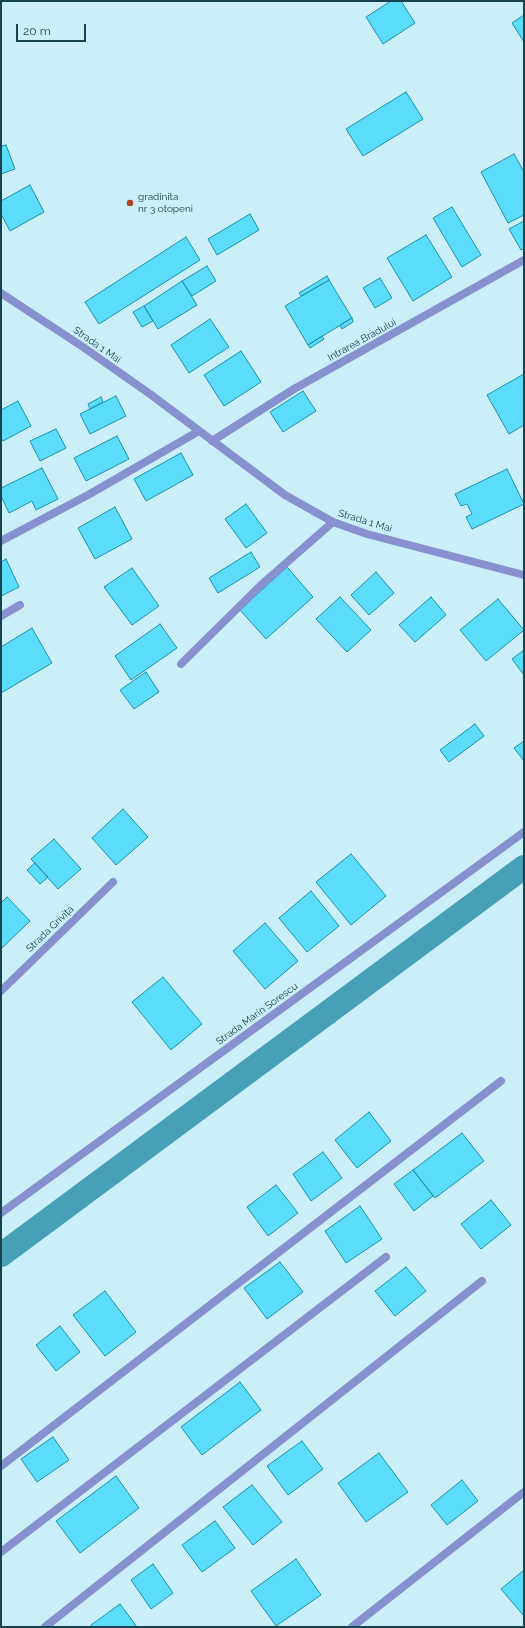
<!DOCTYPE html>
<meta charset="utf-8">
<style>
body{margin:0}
#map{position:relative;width:525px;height:1628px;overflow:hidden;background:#caeff9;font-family:Raleway,sans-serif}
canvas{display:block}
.frame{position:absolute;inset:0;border:2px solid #17434e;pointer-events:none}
.scale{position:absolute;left:16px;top:24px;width:70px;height:18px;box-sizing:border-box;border:2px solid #17434e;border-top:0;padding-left:5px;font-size:12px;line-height:14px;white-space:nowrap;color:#17434e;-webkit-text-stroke:3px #caeff9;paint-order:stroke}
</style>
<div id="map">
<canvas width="525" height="1628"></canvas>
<div class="frame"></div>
<div class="scale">20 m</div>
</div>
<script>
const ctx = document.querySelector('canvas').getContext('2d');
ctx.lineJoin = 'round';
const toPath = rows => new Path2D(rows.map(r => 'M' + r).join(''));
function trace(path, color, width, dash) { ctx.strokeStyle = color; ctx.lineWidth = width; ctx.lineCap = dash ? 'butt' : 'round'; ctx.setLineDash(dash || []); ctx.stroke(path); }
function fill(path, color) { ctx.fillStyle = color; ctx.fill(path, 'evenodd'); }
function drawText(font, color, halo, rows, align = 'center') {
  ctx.font = font + ' Raleway,sans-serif'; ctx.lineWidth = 3.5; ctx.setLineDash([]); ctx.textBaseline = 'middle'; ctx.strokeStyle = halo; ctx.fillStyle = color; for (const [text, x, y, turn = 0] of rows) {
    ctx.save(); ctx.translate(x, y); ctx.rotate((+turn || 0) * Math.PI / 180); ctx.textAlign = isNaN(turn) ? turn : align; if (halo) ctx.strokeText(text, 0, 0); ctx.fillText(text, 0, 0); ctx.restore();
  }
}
trace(toPath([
 [1,1255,524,867]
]), '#47a0b6', 24);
const building = toPath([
 [391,1,401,1,415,23,383,44,366,17,391,1],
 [524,15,524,42,512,23,524,15],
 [406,92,423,119,363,156,346,129,406,92],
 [6,145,15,169,1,174,1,146,6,145],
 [514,154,524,172,524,215,508,223,481,172,514,154],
 [30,185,44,212,10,231,1,214,1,201,30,185],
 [452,207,481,255,462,267,433,218,452,207],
 [250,214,259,230,217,255,208,239,250,214],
 [524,221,524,249,521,250,509,229,524,221],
 [426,235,452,277,413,301,387,258,426,235],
 [186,237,200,260,99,324,85,302,186,237],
 [207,266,216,281,192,296,182,281,207,266],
 [327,276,329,280,301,296,299,293,327,276],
 [380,278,392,298,375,308,363,288,380,278],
 [329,280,352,318,308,345,285,306,329,280],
 [182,281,197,305,158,329,144,306,182,281],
 [144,306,153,321,142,327,133,312,144,306],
 [352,318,353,322,342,329,340,325,352,318],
 [210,319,229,347,189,373,171,345,210,319],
 [322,336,324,339,310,348,308,345,322,336],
 [241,351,261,382,224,406,204,375,241,351],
 [524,374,524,425,509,434,487,395,524,374],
 [303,391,316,411,283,432,270,412,303,391],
 [116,396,126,416,90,434,80,414,116,396],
 [101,397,103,402,90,409,88,404,101,397],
 [18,401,31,426,3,441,1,438,1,410,18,401],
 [56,429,66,448,40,461,30,441,56,429],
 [117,436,129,459,86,481,74,458,117,436],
 [181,453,193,475,146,501,134,479,181,453],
 [42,468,58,499,36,510,32,501,9,513,1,496,1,488,42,468],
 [507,469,524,504,472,529,466,517,472,514,467,504,461,506,455,494,507,469],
 [246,504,267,533,246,548,225,519,246,504],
 [115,507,132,539,95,559,78,528,115,507],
 [251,552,260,567,218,593,209,578,251,552],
 [6,559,19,587,1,596,1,562,6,559],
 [287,567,313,597,266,639,240,610,287,567],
 [132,568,159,606,132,625,104,587,132,568],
 [376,572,394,593,369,615,351,595,376,572],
 [340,597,371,630,347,652,316,619,340,597],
 [431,597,446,615,415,642,399,625,431,597],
 [498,599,524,630,486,661,460,630,498,599],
 [160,624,177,648,131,680,115,656,160,624],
 [32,628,52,663,1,693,1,647,32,628],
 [524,650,524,675,512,659,524,650],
 [146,672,159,692,134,709,120,690,146,672],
 [475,724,484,736,449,762,440,750,475,724],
 [524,741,524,761,514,748,524,741],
 [123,809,148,837,116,865,92,838,123,809],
 [54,839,81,869,58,889,31,859,54,839],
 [351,854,386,896,351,925,316,882,351,854],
 [35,863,48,877,40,884,27,870,35,863],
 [311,891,339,926,307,952,279,918,311,891],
 [7,897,30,921,1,949,1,903,7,897],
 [265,923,298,961,265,989,233,951,265,923],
 [163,977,202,1024,171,1050,132,1002,163,977],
 [369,1112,391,1141,357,1168,335,1140,369,1112],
 [462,1133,484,1161,435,1198,413,1170,462,1133],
 [323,1152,342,1178,311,1201,293,1174,323,1152],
 [413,1170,433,1196,414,1211,394,1184,413,1170],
 [276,1185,298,1213,268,1236,247,1207,276,1185],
 [491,1200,511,1225,481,1249,461,1224,491,1200],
 [360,1206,382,1239,346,1263,325,1231,360,1206],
 [280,1262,303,1292,267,1319,244,1288,280,1262],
 [406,1267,426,1291,395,1316,375,1291,406,1267],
 [105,1291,136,1332,105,1356,73,1315,105,1291],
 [60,1326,80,1352,56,1371,36,1345,60,1326],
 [240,1382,261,1410,202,1455,181,1427,240,1382],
 [53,1437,69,1460,37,1482,21,1459,53,1437],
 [302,1441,323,1469,288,1495,267,1466,302,1441],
 [379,1453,408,1492,366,1522,338,1483,379,1453],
 [116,1476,139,1508,80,1553,56,1521,116,1476],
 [462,1480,478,1501,447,1525,431,1505,462,1480],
 [252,1485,282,1522,253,1545,223,1507,252,1485],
 [215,1521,235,1548,202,1572,182,1545,215,1521],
 [296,1559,321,1595,276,1626,251,1591,296,1559],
 [153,1564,173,1593,151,1609,131,1580,153,1564],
 [524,1570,524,1614,523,1615,501,1589,524,1570],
 [120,1604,137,1627,92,1627,91,1625,120,1604]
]);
fill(building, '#5bdcfb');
trace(building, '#1b91aa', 1);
trace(toPath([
 [1,616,20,605]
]), '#8791d0', 8);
trace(toPath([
 [212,441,294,389,524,260],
 [1,541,88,495,199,431],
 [181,664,261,585,333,522],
 [1,991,113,882],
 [1,1213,524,832],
 [1,1466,501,1081],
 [1,1552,386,1257],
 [45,1627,482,1281],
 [352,1627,524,1492]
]), '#8791d0', 8);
trace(toPath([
 [1,293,83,347,150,394,285,495,333,522,367,534,524,575]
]), '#8791d0', 8);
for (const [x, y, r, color] of [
 [130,203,4,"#ac4425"]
]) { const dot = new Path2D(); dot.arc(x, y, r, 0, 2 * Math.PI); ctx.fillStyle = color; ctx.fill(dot); trace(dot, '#caeff9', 1.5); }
drawText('10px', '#17434e', '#caeff9', [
 ["gradinita",138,197],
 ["nr 3 otopeni",138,209]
], 'left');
drawText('10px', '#17434e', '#caeff9', [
 ["Intrarea Bradului",362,340,-29],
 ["Strada 1 Mai",97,345,35],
 ["Strada 1 Mai",365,521,17],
 ["Strada Grivița",50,929,-44],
 ["Strada Marin Sorescu",257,1014,-36]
]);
</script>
